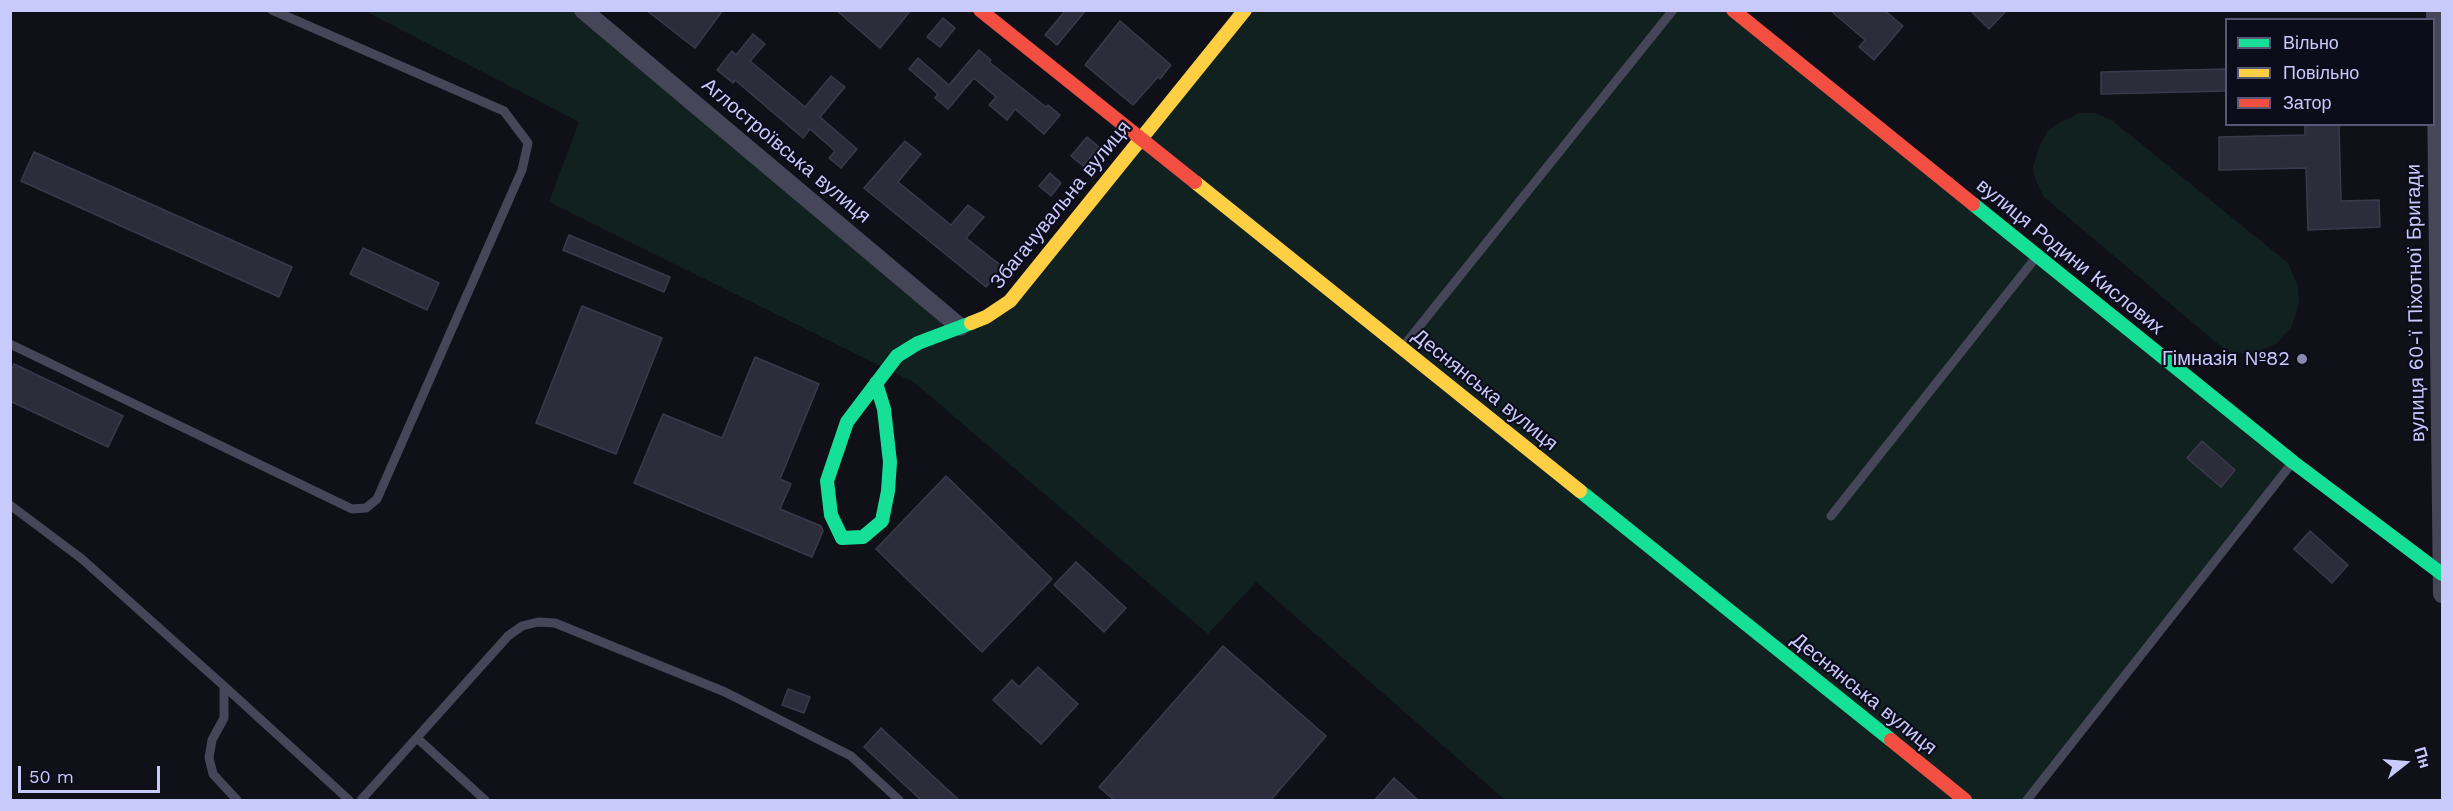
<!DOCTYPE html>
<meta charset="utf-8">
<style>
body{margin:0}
#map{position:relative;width:2453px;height:811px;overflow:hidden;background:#101018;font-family:"Work Sans",sans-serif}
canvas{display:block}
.frame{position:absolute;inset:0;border:12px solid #c9cafc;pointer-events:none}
.legend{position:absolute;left:2225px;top:18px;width:210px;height:108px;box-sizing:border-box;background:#0d0c1b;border:2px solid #585875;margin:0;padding:8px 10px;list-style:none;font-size:18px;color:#c9cafc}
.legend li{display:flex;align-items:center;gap:12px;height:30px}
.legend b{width:30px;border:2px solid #585875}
.north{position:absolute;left:2375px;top:733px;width:60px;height:60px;-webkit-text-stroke:4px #0d0c1b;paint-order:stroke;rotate:73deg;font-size:16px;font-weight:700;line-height:24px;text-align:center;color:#c9cafc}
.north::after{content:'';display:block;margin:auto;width:21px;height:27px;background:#c9cafc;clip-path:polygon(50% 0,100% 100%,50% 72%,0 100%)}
.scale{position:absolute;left:18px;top:766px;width:142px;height:27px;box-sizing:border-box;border:3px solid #c9cafc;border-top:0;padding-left:8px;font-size:18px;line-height:21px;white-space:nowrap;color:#c9cafc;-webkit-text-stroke:4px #0d0c1b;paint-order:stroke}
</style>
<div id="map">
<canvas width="2453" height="811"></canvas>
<div class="frame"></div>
<ul class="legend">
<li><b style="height:8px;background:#16e098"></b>Вільно</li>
<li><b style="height:8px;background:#ffcf43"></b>Повільно</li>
<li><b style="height:8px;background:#f24e42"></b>Затор</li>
</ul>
<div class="north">Пн</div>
<div class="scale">50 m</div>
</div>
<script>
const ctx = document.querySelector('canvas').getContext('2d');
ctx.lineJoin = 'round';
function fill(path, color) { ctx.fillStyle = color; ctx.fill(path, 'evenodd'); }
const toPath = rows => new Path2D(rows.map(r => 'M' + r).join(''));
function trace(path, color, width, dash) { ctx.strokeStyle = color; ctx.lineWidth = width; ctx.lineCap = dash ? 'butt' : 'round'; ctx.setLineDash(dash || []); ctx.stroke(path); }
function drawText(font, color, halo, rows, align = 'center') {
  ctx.font = font + ' "Work Sans",sans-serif'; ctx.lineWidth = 4.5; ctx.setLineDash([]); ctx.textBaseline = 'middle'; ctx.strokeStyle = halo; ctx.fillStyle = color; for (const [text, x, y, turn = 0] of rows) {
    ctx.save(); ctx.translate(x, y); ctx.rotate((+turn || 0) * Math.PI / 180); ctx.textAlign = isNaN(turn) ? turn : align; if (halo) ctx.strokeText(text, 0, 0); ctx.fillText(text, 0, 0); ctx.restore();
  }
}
fill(toPath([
 [365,11,583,11,960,327,986,317,1245,11,1732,11,2293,462,2027,800,1505,800,1256,582,1208,634,915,383,549,202,579,122],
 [2079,113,2095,113,2113,121,2288,263,2298,286,2299,304,2291,328,2276,344,2252,354,2233,353,2225,350,2043,196,2034,176,2033,167,2038,150,2047,132,2054,126]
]), '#102120');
const building = toPath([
 [646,10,723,10,695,48,646,10],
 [836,10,911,10,880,48,836,10],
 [1066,10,1086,10,1057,45,1045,35,1066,10],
 [1830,10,1884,10,1903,26,1874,60,1859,47,1865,40,1830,10],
 [1970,10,2007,10,1989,29,1970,10],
 [943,18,955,28,940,47,927,37,943,18],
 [1120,21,1171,65,1160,79,1158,77,1133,105,1085,65,1120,21],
 [753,34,765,44,750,61,805,107,831,76,845,87,820,117,857,149,841,168,829,158,835,151,810,129,803,138,735,80,733,83,717,70,732,51,736,55,753,34],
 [979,50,991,60,989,62,1046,107,1048,105,1060,115,1044,134,1015,109,1007,120,989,105,996,97,974,78,948,109,935,98,938,94,909,69,918,58,949,85,979,50],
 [2226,69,2226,91,2101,94,2101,72,2226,69],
 [2305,124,2339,124,2341,201,2379,200,2380,227,2308,230,2306,168,2219,170,2219,137,2305,135,2305,124],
 [1087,137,1099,147,1083,166,1071,156,1087,137],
 [905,141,921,154,898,182,951,225,968,205,984,217,966,238,1003,267,986,287,864,188,905,141],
 [34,152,292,267,279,297,21,181,34,152],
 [1050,173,1061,183,1051,196,1039,186,1050,173],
 [569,235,670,277,664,292,563,250,569,235],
 [363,248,439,283,427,310,350,274,363,248],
 [582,306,662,338,616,454,536,423,582,306],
 [755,357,819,384,780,479,791,484,780,509,821,526,823,531,812,557,634,483,663,414,722,438,755,357],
 [14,364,123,416,108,447,10,401,10,372,14,364],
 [2202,441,2235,470,2221,487,2187,458,2202,441],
 [946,476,1052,579,982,652,876,549,946,476],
 [2310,531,2348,565,2332,583,2294,549,2310,531],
 [1076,562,1126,608,1104,632,1054,585,1076,562],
 [1223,646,1326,736,1270,801,1115,801,1099,787,1223,646],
 [1038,667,1078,704,1041,744,993,700,1012,680,1019,687,1038,667],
 [788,689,810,697,804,713,782,705,788,689],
 [881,728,960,801,922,801,864,747,881,728],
 [1394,778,1419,801,1374,801,1394,778]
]);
fill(building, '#2d2c3a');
trace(building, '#3a3a4c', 1.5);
trace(toPath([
 [10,344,352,509,366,508,377,499,522,170,528,143,504,111,272,10],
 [1402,348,1673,10],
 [10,505,82,559,224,686,224,718,212,740,209,758,213,774,237,800],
 [1831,516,2037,256],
 [224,686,349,800],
 [417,738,485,800],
 [361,800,508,636,522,626,538,622,555,623,725,692,851,756,899,800],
 [2027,800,2292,463]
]), '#454658', 9);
trace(toPath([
 [583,10,960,327],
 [2435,10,2442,594]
]), '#454658', 18);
trace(toPath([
 [1973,204,2293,462,2442,574],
 [876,383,884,409,890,462,888,491,882,521,863,537,842,538,831,515,827,481,847,422,897,356,918,343,971,323],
 [1580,491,1891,740]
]), '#16e098', 14);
trace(toPath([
 [1195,182,1580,491],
 [971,323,986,317,1010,301,1245,10]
]), '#ffcf43', 14);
trace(toPath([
 [980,10,1195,182],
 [1733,10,1973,204],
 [1891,740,1965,800]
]), '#f24e42', 14);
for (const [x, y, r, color] of [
 [2302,359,6,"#8889ac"]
]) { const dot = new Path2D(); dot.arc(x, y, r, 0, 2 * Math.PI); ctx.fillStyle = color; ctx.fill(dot); trace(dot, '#0d0c1b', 2); }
drawText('20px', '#c9cafc', '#0d0c1b', [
 ["Аглостроївська вулиця",786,151,40],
 ["Збагачувальна вулиця",1061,205,-51],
 ["вулиця Родини Кислових",2070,257,39],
 ["вулиця 60-ї Піхотної Бригади",2416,303,-91],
 ["Деснянська вулиця",1485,390,39],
 ["Деснянська вулиця",1864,694,39]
]);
drawText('20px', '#c9cafc', '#0d0c1b', [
 ["Гімназія №82",2290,359]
], 'right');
</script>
